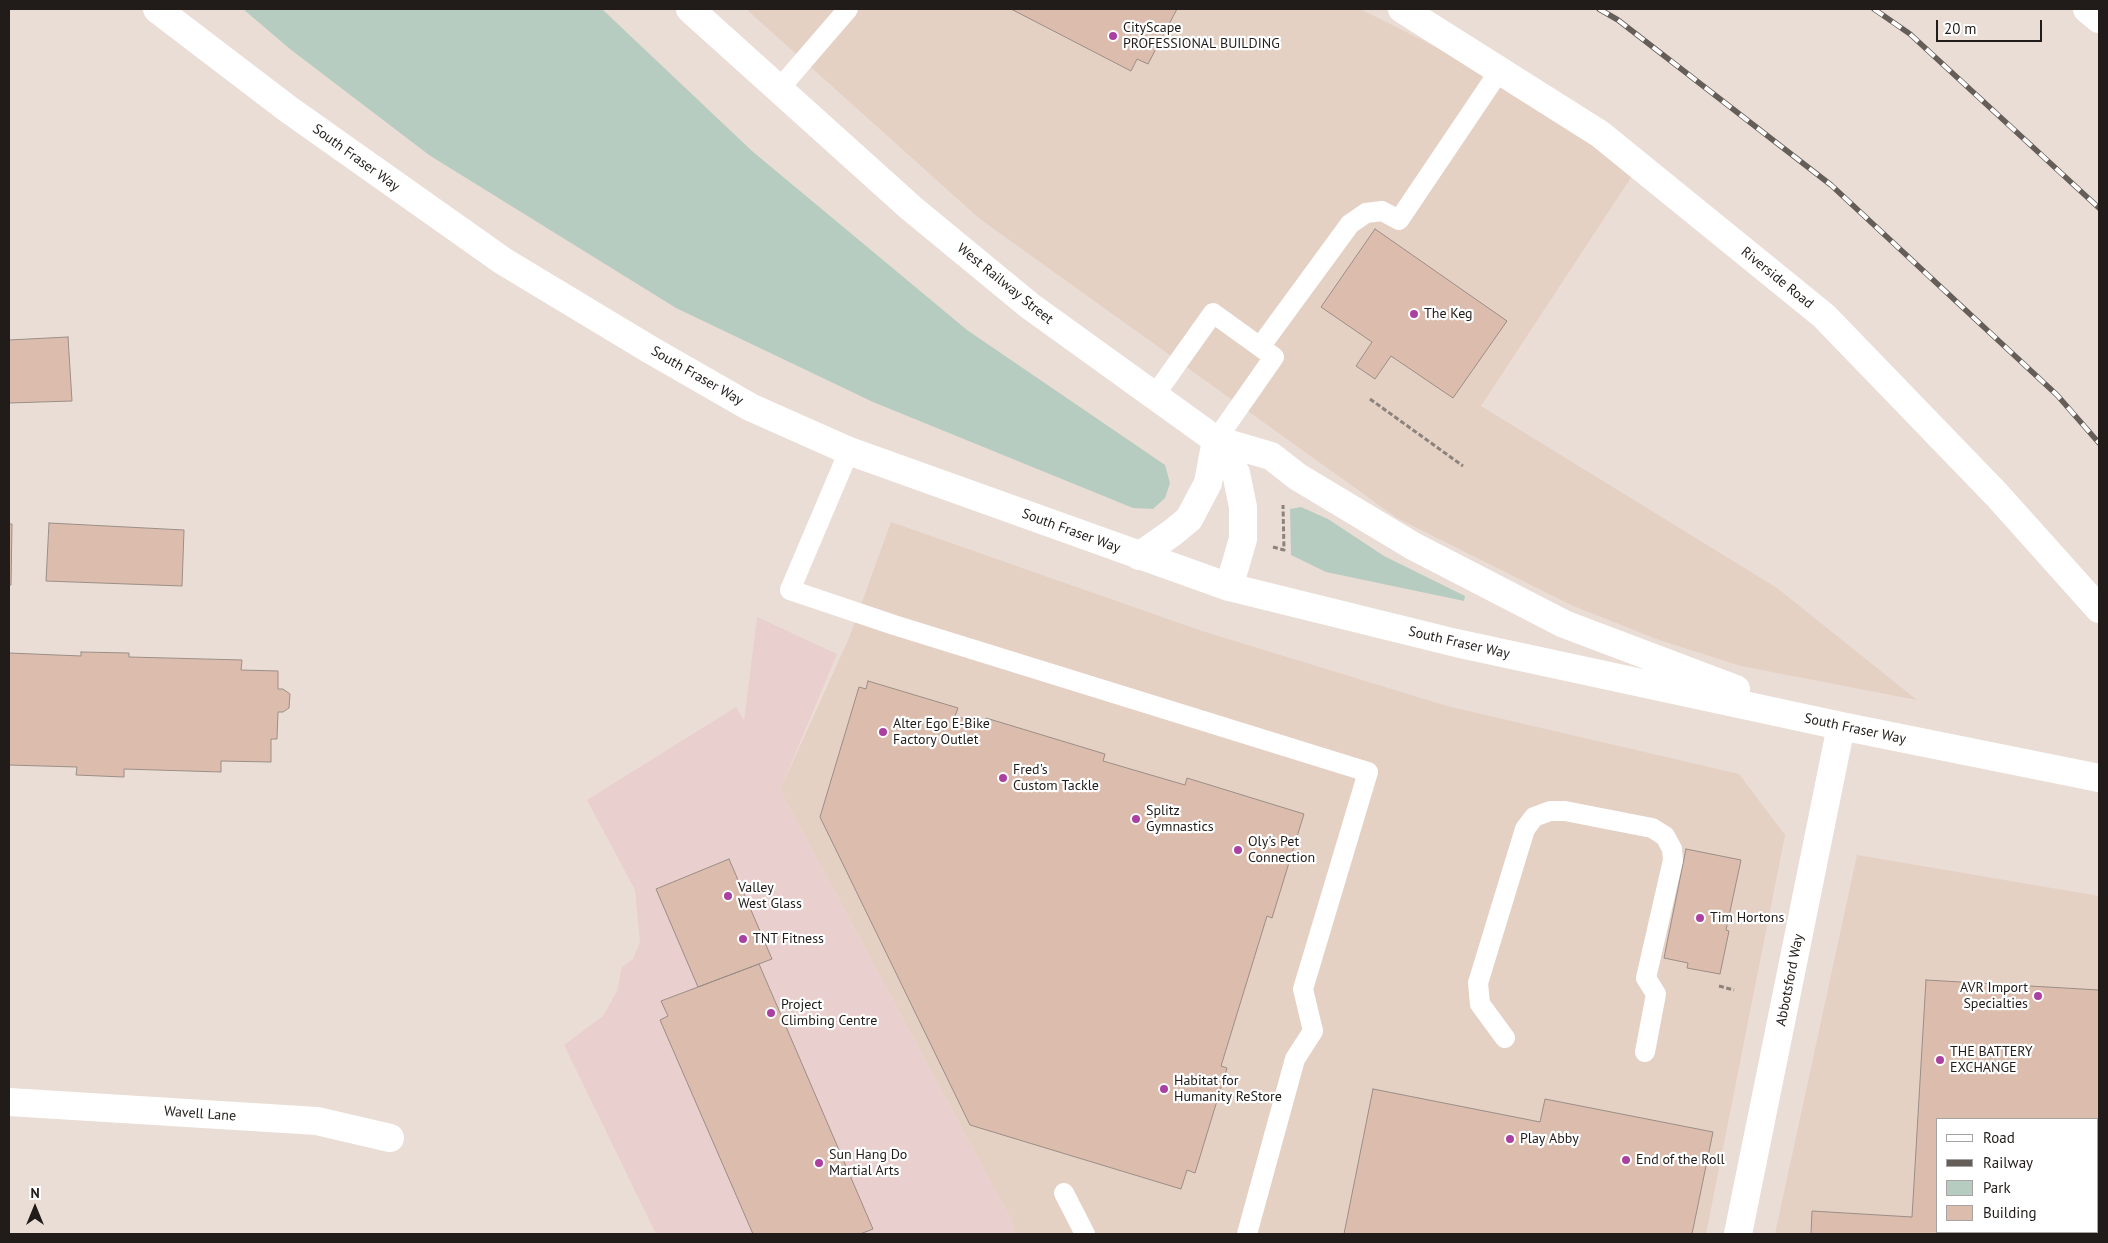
<!DOCTYPE html>
<style>
body{margin:0}
#map{position:relative;width:2108px;height:1243px;overflow:hidden;background:#eaddd5;font-family:"PT Sans",sans-serif}
canvas{display:block}
.frame{position:absolute;inset:0;border:10px solid #211c19;pointer-events:none}
.legend{position:absolute;left:1936px;top:1118px;width:162px;height:115px;box-sizing:border-box;background:#fff;border:1px solid #a6a4a3;margin:0;padding:6px 9px;list-style:none;font-size:15px;color:#211c19}
.legend li{display:flex;align-items:center;gap:10px;height:25px}
.legend b{width:25px;border:1px solid #a6a4a3}
.north{position:absolute;left:10px;top:1183px;width:50px;height:50px;-webkit-text-stroke:4px #fff;paint-order:stroke;rotate:0deg;font-size:14px;font-weight:700;line-height:20px;text-align:center;color:#211c19}
.north::after{content:'';display:block;margin:auto;width:18px;height:22px;background:#211c19;clip-path:polygon(50% 0,100% 100%,50% 72%,0 100%)}
.scale{position:absolute;left:1936px;top:20px;width:106px;height:22px;box-sizing:border-box;border:2px solid #211c19;border-top:0;padding-left:6px;font-size:15px;line-height:18px;white-space:nowrap;color:#211c19;-webkit-text-stroke:4px #fff;paint-order:stroke}
</style>
<div id="map">
<canvas width="2108" height="1243"></canvas>
<div class="frame"></div>
<ul class="legend">
<li><b style="height:6px;background:#fff"></b>Road</li>
<li><b style="height:6px;background:#655d58"></b>Railway</li>
<li><b style="height:14px;background:#b7ccc0"></b>Park</li>
<li><b style="height:14px;background:#dcbdad"></b>Building</li>
</ul>
<div class="north">N</div>
<div class="scale">20 m</div>
</div>
<script>
const ctx = document.querySelector('canvas').getContext('2d');
ctx.lineJoin = 'round';
function fill(path, color) { ctx.fillStyle = color; ctx.fill(path, 'evenodd'); }
const toPath = rows => new Path2D(rows.map(r => 'M' + r).join(''));
function trace(path, color, width, dash) { ctx.strokeStyle = color; ctx.lineWidth = width; ctx.lineCap = dash ? 'butt' : 'round'; ctx.setLineDash(dash || []); ctx.stroke(path); }
function drawText(font, color, halo, rows, align = 'center') {
  ctx.font = font + ' "PT Sans",sans-serif'; ctx.lineWidth = 4.5; ctx.setLineDash([]); ctx.textBaseline = 'middle'; ctx.strokeStyle = halo; ctx.fillStyle = color; for (const [text, x, y, turn = 0] of rows) {
    ctx.save(); ctx.translate(x, y); ctx.rotate((+turn || 0) * Math.PI / 180); ctx.textAlign = isNaN(turn) ? turn : align; if (halo) ctx.strokeText(text, 0, 0); ctx.fillText(text, 0, 0); ctx.restore();
  }
}
fill(toPath([
 [746,9,1360,9,1472,65,1634,173,1481,406,1777,588,1917,700,1741,666,1659,640,1571,605,1397,518,980,219],
 [891,522,1202,631,1447,706,1739,774,1785,835,1706,1234,1016,1234,1009,1216,780,790,849,638],
 [1857,855,2099,896,2099,1234,1775,1234],
 [1937,1119,2097,1119,2097,1232,1937,1232]
]), '#e5d0c4');
fill(toPath([
 [757,617,837,654,780,790,1009,1216,1016,1234,656,1234,564,1045,603,1016,617,991,622,967,633,959,640,942,635,890,587,800,736,707,744,721]
]), '#e9cfce');
fill(toPath([
 [243,9,602,9,752,151,967,330,1165,465,1170,483,1165,498,1153,509,1133,508,873,402,676,308,429,155,290,49],
 [1301,507,1328,519,1384,556,1465,596,1464,601,1326,572,1291,555,1290,509]
]), '#b7ccc0');
const building = toPath([
 [1011,9,1177,9,1148,64,1137,59,1131,71,1011,9],
 [1375,229,1507,321,1453,398,1391,356,1375,379,1356,366,1372,342,1321,307,1375,229],
 [68,337,72,401,9,403,9,340,68,337],
 [49,523,184,530,182,586,46,581,49,523],
 [9,524,12,524,11,585,9,585,9,524],
 [81,652,129,653,129,657,242,660,241,670,278,671,278,689,283,689,290,694,289,708,283,712,278,712,277,739,271,739,271,762,221,761,221,772,124,769,124,777,76,775,77,767,9,765,9,653,81,656,81,652],
 [868,681,958,708,955,716,984,725,986,718,1105,754,1103,761,1185,785,1187,778,1304,814,1272,918,1267,916,1221,1066,1227,1068,1195,1173,1187,1170,1181,1189,970,1125,820,817,859,687,866,689,868,681],
 [1686,849,1741,860,1726,930,1729,931,1720,974,1687,968,1688,963,1664,958,1686,849],
 [729,859,772,959,698,987,656,889,729,859],
 [759,964,873,1229,868,1231,860,1234,753,1234,660,1020,668,1016,661,1001,759,964],
 [1926,980,2099,990,2099,1234,1811,1234,1812,1211,1912,1217,1926,980],
 [1937,1119,2097,1119,2097,1232,1937,1232,1937,1119],
 [1373,1089,1540,1122,1545,1099,1713,1132,1692,1234,1344,1234,1373,1089]
]);
fill(building, '#dcbdad');
trace(building, '#9b8e87', 1);
trace(toPath([
 [1370,399,1463,466],
 [1273,547,1284,550,1283,505],
 [1719,986,1734,990]
]), '#8c837d', 3, [5, 2.5]);
trace(toPath([
 [779,89,848,9],
 [1260,347,1350,224,1366,213,1382,211,1399,220,1500,70],
 [1154,396,1213,313,1274,357,1216,440],
 [849,451,790,590,894,625,1368,772,1303,989,1313,1031,1295,1059,1247,1234],
 [1505,1038,1480,1004,1478,983,1525,829,1534,817,1550,811,1565,811,1652,828,1665,836,1672,849,1673,860,1646,978,1656,994,1645,1052],
 [1064,1193,1085,1234]
]), '#fff', 20);
trace(toPath([
 [9,1102,317,1121,390,1138]
]), '#fff', 28);
trace(toPath([
 [157,9,288,109,503,261,649,349,750,407,849,451,1229,587,1456,643,1841,726,2099,778],
 [690,9,911,208,1030,306,1216,440,1236,473,1243,507,1243,539,1229,587],
 [1402,9,1600,134,1824,316,1997,495,2099,609],
 [2087,9,2099,19],
 [1216,440,1271,456,1298,477,1413,546,1564,624,1736,689],
 [1139,556,1172,533,1189,519,1208,483,1216,440],
 [1738,1234,1841,726]
]), '#fff', 28);
const rail = toPath([
 [1599,9,1618,20,1831,185,2057,395,2099,443],
 [1874,9,1910,34,2099,208]
]);
trace(rail, '#655d58', 5.5);
trace(rail, '#fff', 4, [11]);
for (const [x, y, r, color] of [
 [1113,36,5,"#aa40a1"],
 [1414,314,5,"#aa40a1"],
 [883,732,5,"#aa40a1"],
 [1003,778,5,"#aa40a1"],
 [1136,819,5,"#aa40a1"],
 [1238,850,5,"#aa40a1"],
 [728,896,5,"#aa40a1"],
 [1700,918,5,"#aa40a1"],
 [743,939,5,"#aa40a1"],
 [2038,996,5,"#aa40a1"],
 [771,1013,5,"#aa40a1"],
 [1940,1060,5,"#aa40a1"],
 [1164,1089,5,"#aa40a1"],
 [1510,1139,5,"#aa40a1"],
 [1626,1160,5,"#aa40a1"],
 [819,1163,5,"#aa40a1"]
]) { const dot = new Path2D(); dot.arc(x, y, r, 0, 2 * Math.PI); ctx.fillStyle = color; ctx.fill(dot); trace(dot, '#fff', 2); }
drawText('14px', '#211c19', '#fff', [
 ["CityScape",1123,28],
 ["PROFESSIONAL BUILDING",1123,44],
 ["The Keg",1424,314],
 ["Alter Ego E-Bike",893,724],
 ["Factory Outlet",893,740],
 ["Fred's",1013,770],
 ["Custom Tackle",1013,786],
 ["Splitz",1146,811],
 ["Gymnastics",1146,827],
 ["Oly's Pet",1248,842],
 ["Connection",1248,858],
 ["Valley",738,888],
 ["West Glass",738,904],
 ["Tim Hortons",1710,918],
 ["TNT Fitness",753,939],
 ["AVR Import",2028,988,"right"],
 ["Specialties",2028,1004,"right"],
 ["Project",781,1005],
 ["Climbing Centre",781,1021],
 ["THE BATTERY",1950,1052],
 ["EXCHANGE",1950,1068],
 ["Habitat for",1174,1081],
 ["Humanity ReStore",1174,1097],
 ["Play Abby",1520,1139],
 ["Sun Hang Do",829,1155],
 ["Martial Arts",829,1171],
 ["End of the Roll",1636,1160]
], 'left');
drawText('14px', '#211c19', '#fff', [
 ["South Fraser Way",356,158,36],
 ["Riverside Road",1777,278,39],
 ["West Railway Street",1005,284,39],
 ["South Fraser Way",697,376,30],
 ["South Fraser Way",1071,531,20],
 ["South Fraser Way",1459,643,13],
 ["South Fraser Way",1855,729,12],
 ["Abbotsford Way",1790,980,-79],
 ["Wavell Lane",200,1114,4]
]);
</script>
